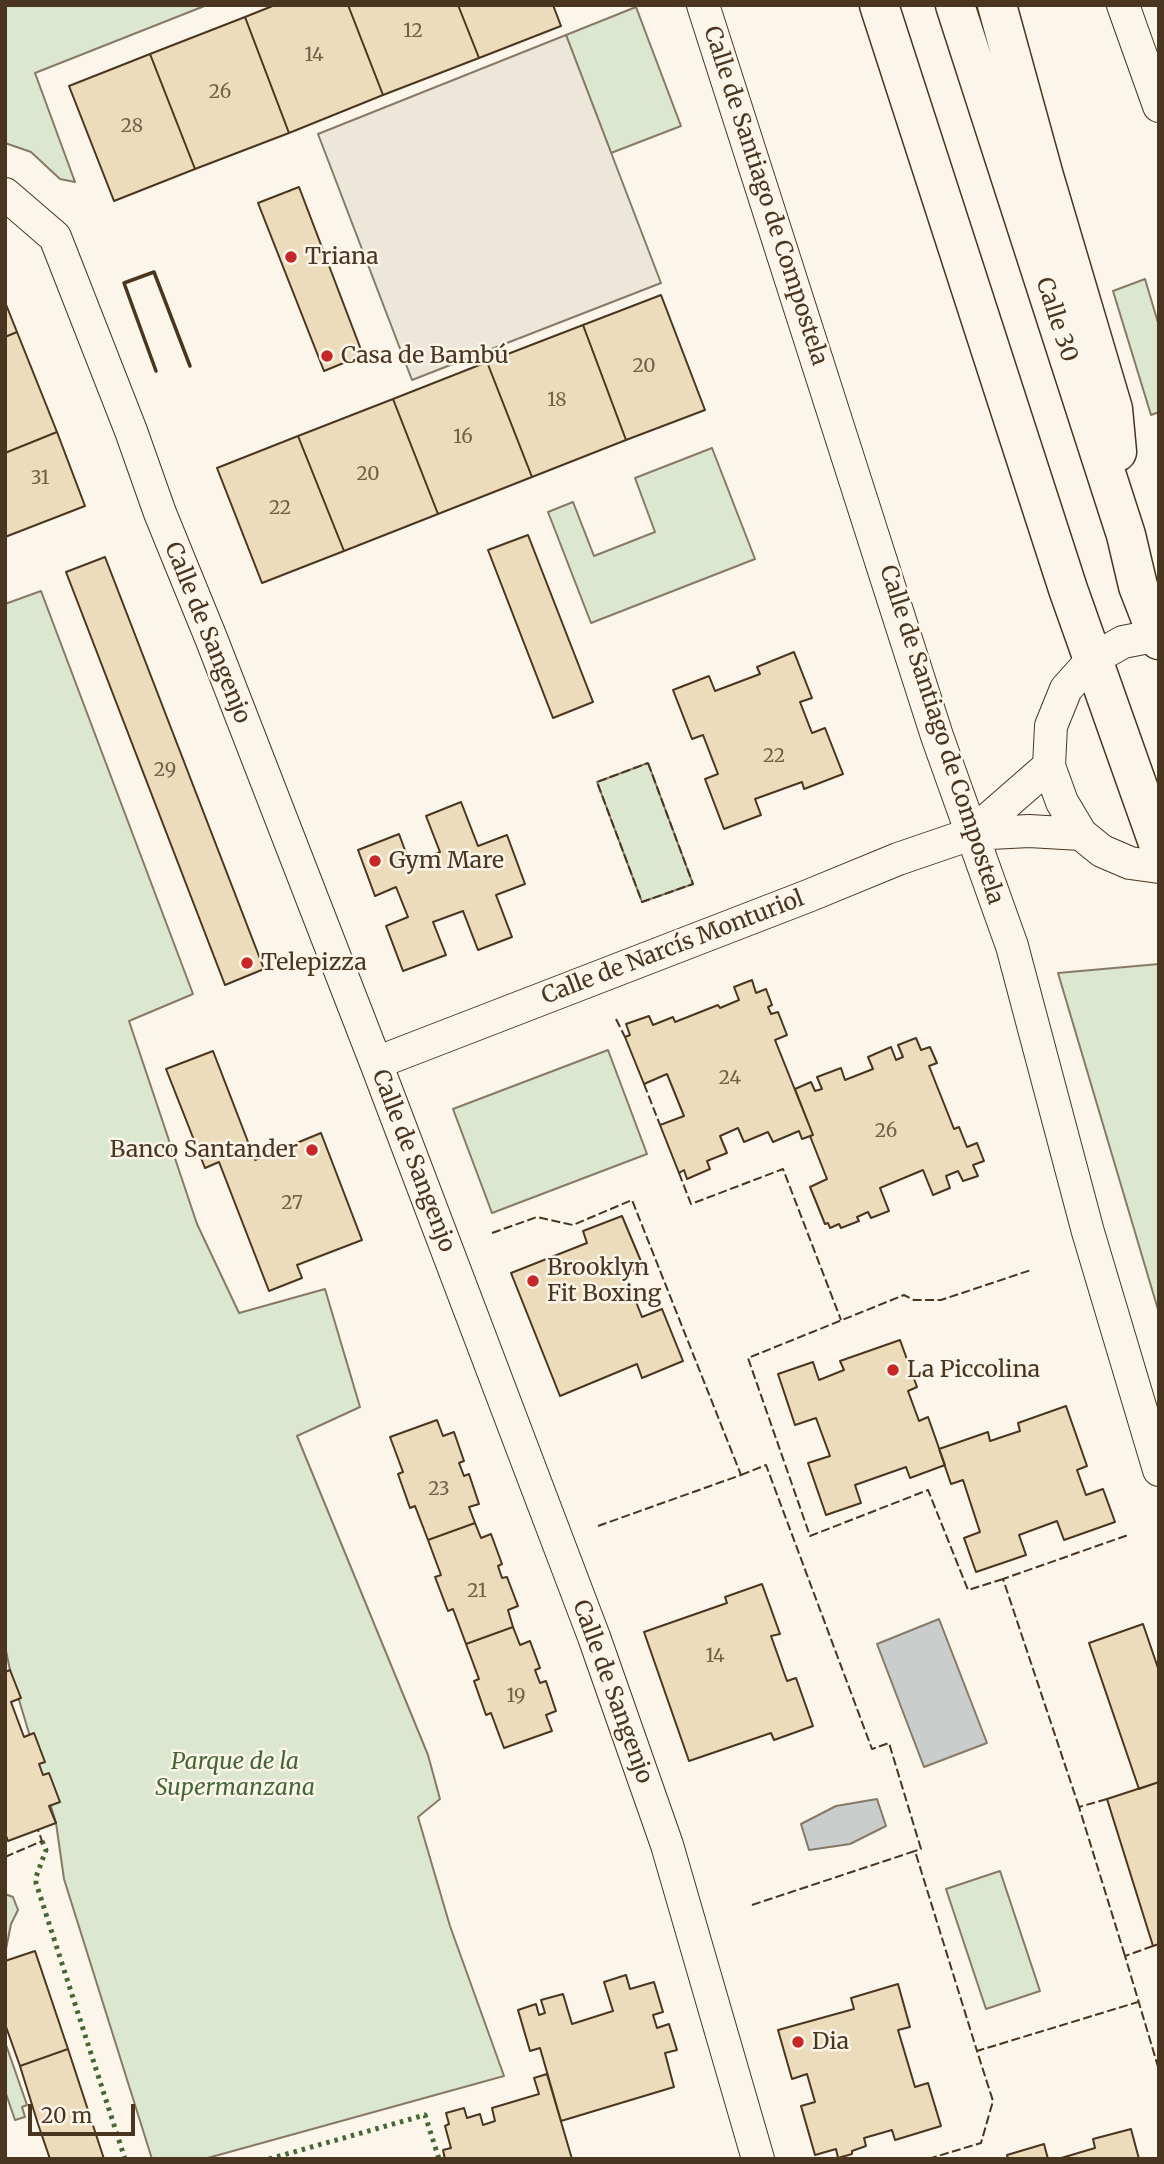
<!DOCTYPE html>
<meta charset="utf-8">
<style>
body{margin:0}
#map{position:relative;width:1164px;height:2164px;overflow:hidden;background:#fbf6e9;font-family:Merriweather,serif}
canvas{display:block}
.frame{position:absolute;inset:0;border:7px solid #4a3520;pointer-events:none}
.scale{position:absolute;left:28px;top:2104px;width:107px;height:32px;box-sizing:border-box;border:4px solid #4a3520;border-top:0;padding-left:9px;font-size:21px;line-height:24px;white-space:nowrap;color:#4a3520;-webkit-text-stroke:5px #fbf6e9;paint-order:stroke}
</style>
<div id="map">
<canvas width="1164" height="2164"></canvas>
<div class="frame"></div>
<div class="scale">20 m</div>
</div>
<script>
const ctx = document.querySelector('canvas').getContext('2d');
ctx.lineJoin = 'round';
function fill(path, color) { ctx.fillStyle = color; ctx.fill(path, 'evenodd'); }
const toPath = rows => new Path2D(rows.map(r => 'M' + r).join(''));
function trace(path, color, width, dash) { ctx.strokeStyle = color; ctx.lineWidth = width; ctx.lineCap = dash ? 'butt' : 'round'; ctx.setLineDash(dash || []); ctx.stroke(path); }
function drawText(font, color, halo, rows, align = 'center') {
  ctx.font = font + ' Merriweather,serif'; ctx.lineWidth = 5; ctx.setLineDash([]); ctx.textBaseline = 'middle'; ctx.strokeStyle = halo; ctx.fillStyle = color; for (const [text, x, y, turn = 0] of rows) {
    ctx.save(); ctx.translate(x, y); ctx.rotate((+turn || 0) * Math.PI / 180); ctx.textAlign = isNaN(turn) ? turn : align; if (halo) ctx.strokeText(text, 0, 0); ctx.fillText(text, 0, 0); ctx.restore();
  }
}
const green = toPath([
 [5,5,207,5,35,73,75,182,60,179,31,152,5,143,5,5],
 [636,7,681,126,611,153,566,35,636,7],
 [1145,279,1159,326,1159,412,1151,415,1113,291,1145,279],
 [712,448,755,559,591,623,548,512,573,502,594,556,655,532,635,478,712,448],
 [41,591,193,994,129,1021,197,1224,239,1313,325,1289,360,1407,297,1436,428,1755,440,1799,418,1817,450,1926,504,2076,204,2159,152,2159,64,1879,56,1823,10,1670,5,1646,5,604,41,591],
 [648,763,693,884,642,902,597,782,648,763],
 [1159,964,1159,1313,1058,973,1159,964],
 [608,1050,647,1154,492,1213,453,1109,608,1050],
 [1000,1871,1040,1991,986,2009,946,1889,1000,1871],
 [5,1894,13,1897,18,1910,11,1924,5,1954,5,1894],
 [5,2042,27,2105,22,2107,25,2117,15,2120,5,2091,5,2042]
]);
fill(green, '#dce7d0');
trace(green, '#887966', 2);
const parking = toPath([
 [566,35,661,283,412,380,318,134,566,35]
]);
fill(parking, '#ede7d9');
trace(parking, '#887966', 2);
const water = toPath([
 [939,1619,987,1743,924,1767,877,1644,939,1619],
 [877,1799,886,1826,850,1844,809,1850,801,1824,836,1806,877,1799]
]);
fill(water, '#c9cecd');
trace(water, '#887966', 2);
const building = toPath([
 [275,5,348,5,383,95,289,133,245,17,275,5],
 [348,5,458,5,479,58,383,95,348,5],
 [458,5,553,5,561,26,479,58,458,5],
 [245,17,289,133,195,169,150,54,245,17],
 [150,54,195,169,114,201,69,86,150,54],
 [299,187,363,355,324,371,258,203,299,187],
 [661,295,705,410,626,440,583,325,661,295],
 [5,302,17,332,5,337,5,302],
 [583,325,626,440,532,477,487,362,583,325],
 [17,332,57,432,5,453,5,337,17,332],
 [487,362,532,477,438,514,393,399,487,362],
 [393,399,438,514,344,551,298,436,393,399],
 [57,432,85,506,5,537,5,453,57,432],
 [298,436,344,551,262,583,217,468,298,436],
 [528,535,593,702,553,718,488,550,528,535],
 [105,557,264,969,225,985,66,572,105,557],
 [794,652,812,698,800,702,812,733,825,728,843,774,804,789,802,782,755,799,761,815,724,829,705,779,718,774,703,735,692,739,673,690,709,676,715,691,760,674,757,667,794,652],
 [461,802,478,846,507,835,525,884,496,895,512,937,478,950,463,911,433,922,446,955,403,971,386,926,408,917,396,887,375,896,358,850,399,834,410,864,440,852,426,816,461,802],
 [752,980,756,993,766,989,772,1005,768,1007,771,1014,778,1012,787,1035,775,1040,813,1135,802,1139,799,1131,773,1142,768,1132,744,1142,738,1128,720,1136,727,1153,707,1161,710,1169,687,1179,684,1170,679,1173,660,1125,684,1116,667,1074,644,1084,625,1037,630,1035,626,1024,649,1016,653,1025,673,1017,675,1022,718,1005,720,1008,739,1000,734,987,752,980],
 [916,1038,921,1050,930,1047,937,1063,929,1066,954,1129,959,1127,967,1147,977,1143,984,1161,973,1165,978,1176,963,1181,958,1171,946,1176,950,1188,933,1195,923,1170,880,1188,889,1211,871,1218,868,1212,857,1217,859,1221,841,1228,839,1224,830,1228,828,1223,825,1224,810,1187,827,1179,810,1136,813,1135,795,1089,811,1082,815,1091,822,1089,817,1077,841,1068,845,1080,873,1069,868,1057,891,1047,896,1060,903,1057,898,1045,916,1038],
 [213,1051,255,1160,321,1133,362,1240,297,1265,302,1278,269,1291,219,1162,205,1168,166,1069,213,1051],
 [622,1216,643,1266,625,1274,642,1317,662,1309,683,1361,642,1378,637,1364,560,1396,511,1273,587,1243,583,1231,622,1216],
 [900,1340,917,1387,908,1391,919,1421,928,1417,945,1465,910,1478,906,1467,855,1485,861,1503,826,1515,808,1463,830,1456,816,1418,795,1425,778,1374,813,1362,819,1380,844,1370,840,1361,900,1340],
 [1066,1406,1087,1466,1077,1470,1086,1495,1103,1489,1115,1522,1064,1540,1057,1521,1019,1535,1026,1555,976,1572,964,1538,980,1532,963,1480,951,1484,939,1449,988,1432,990,1441,1020,1431,1018,1423,1066,1406],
 [437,1420,443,1436,454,1432,464,1461,459,1463,464,1476,469,1474,479,1504,469,1507,475,1523,428,1540,415,1506,410,1508,398,1474,403,1472,390,1437,437,1420],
 [475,1523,481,1538,491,1534,502,1564,498,1566,502,1578,507,1577,518,1606,508,1610,513,1627,466,1644,453,1609,448,1611,435,1577,441,1575,428,1540,475,1523],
 [762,1584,780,1634,771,1636,787,1681,796,1678,813,1726,774,1740,771,1733,689,1761,644,1632,727,1603,725,1597,762,1584],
 [1143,1624,1159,1671,1159,1782,1139,1789,1089,1643,1143,1624],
 [513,1627,520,1645,530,1641,540,1668,535,1670,540,1683,546,1681,556,1711,546,1715,552,1731,504,1748,491,1713,486,1715,474,1681,479,1679,466,1644,513,1627],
 [10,1670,21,1698,11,1702,24,1737,34,1733,45,1762,39,1764,43,1775,49,1773,60,1802,49,1806,56,1823,8,1841,5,1833,5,1672,10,1670],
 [1159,1782,1159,1944,1153,1946,1107,1799,1159,1782],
 [35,1951,68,2049,20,2066,5,2024,5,1961,35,1951],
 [626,1975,630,1989,654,1982,663,2012,653,2015,657,2028,669,2024,677,2050,665,2053,674,2087,561,2121,540,2048,530,2051,518,2010,536,2004,539,2015,545,2013,541,2000,563,1994,572,2024,613,2011,604,1982,626,1975],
 [898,1984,910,2027,898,2030,915,2087,928,2083,941,2126,895,2140,892,2130,864,2138,866,2146,852,2151,852,2154,838,2158,836,2149,815,2155,801,2106,815,2102,807,2074,792,2079,778,2030,854,2009,851,1998,898,1984],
 [68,2049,104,2159,50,2159,38,2124,20,2066,68,2049],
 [547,2074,572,2159,445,2159,443,2150,451,2148,445,2126,449,2124,446,2113,464,2108,467,2118,480,2114,483,2125,495,2121,492,2108,539,2094,534,2078,547,2074],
 [1131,2129,1139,2159,1058,2159,1095,2148,1093,2139,1131,2129],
 [1044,2144,1048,2159,1008,2159,1007,2155,1044,2144]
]);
fill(building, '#ecdcbc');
trace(building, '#4a3520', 2);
const street = toPath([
 [703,5,937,736,1012,946,1088,1232,1159,1470],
 [1123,5,1159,106],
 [5,194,55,237,131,431,160,513,211,638,376,1063,594,1637,667,1845,758,2159],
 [1159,635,1123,642,1093,659,1066,689,1051,726,1049,766,1062,802,1081,834,1102,851,1130,863,1159,867],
 [971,834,1049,766],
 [376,1063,808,896,898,859,971,834,1029,831,1081,834]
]);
const highway = toPath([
 [879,5,1068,589,1159,846],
 [955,5,1126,535,1138,586,1159,640],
 [997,5,1044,176,1113,409,1117,452]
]);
trace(street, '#4a3520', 34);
trace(highway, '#4a3520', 41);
trace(street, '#fbf6e9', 32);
trace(highway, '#fbf6e9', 38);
trace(toPath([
 [42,1841,46,1850,36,1877,36,1883,125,2159],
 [269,2159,425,2115,439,2159]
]), '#436837', 5, [3.5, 5]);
trace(toPath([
 [648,763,693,884,642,902,597,782,648,763],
 [616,1019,625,1037],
 [644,1084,660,1125],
 [679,1173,691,1204,783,1169,841,1320],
 [492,1233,537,1217,573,1225,632,1200,741,1475,598,1526],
 [741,1475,766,1465,872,1749,889,1743,921,1849,915,1851],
 [1003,1579,968,1590,928,1490,810,1536,748,1358,904,1295,914,1300,941,1300,1031,1270],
 [1107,1799,1079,1807,1125,1956],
 [1079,1807,1003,1579,1128,1535],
 [5,1857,42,1841,38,1830],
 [752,1905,915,1851,977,2051],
 [1153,1946,1125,1956,1159,2070],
 [928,2159,981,2143,993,2101,977,2051,1138,2002]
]), '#4a3520', 2, [9, 3.5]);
trace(toPath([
 [156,371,124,283,154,272,190,366]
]), '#4a3520', 3.5);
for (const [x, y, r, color] of [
 [291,257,7,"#c62828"],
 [327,356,7,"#c62828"],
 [375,861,7,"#c62828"],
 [247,963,7,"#c62828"],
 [312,1150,7,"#c62828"],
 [533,1281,7,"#c62828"],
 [893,1370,7,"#c62828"],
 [798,2042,7,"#c62828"]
]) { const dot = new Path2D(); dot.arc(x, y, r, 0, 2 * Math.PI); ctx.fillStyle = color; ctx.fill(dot); trace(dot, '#fbf6e9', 2.5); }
drawText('19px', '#725f47', null, [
 ["12",413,32],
 ["14",314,56],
 ["26",220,93],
 ["28",132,127],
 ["20",644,367],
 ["18",557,401],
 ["16",463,438],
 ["20",368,475],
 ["31",40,479],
 ["22",280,509],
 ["22",774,757],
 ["29",165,771],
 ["24",730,1079],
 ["26",886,1132],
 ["27",292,1204],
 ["23",439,1490],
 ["21",477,1592],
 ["14",715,1657],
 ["19",516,1697]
]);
drawText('23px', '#4a3520', '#fbf6e9', [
 ["Calle de Santiago de Compostela",765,196,72],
 ["Calle 30",1056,320,72],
 ["Calle de Sangenjo",207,633,68],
 ["Calle de Santiago de Compostela",941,735,72],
 ["Calle de Narcís Monturiol",673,948,-21],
 ["Calle de Sangenjo",413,1161,69],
 ["Calle de Sangenjo",612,1692,70]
]);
drawText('23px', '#4a3520', '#fbf6e9', [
 ["Triana",305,257],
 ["Casa de Bambú",341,356],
 ["Gym Mare",389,861],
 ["Telepizza",261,963],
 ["Banco Santander",298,1150,"right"],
 ["Brooklyn",547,1268],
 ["Fit Boxing",547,1294],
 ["La Piccolina",907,1370],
 ["Dia",812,2042]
], 'left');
drawText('italic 23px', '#436837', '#fbf6e9', [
 ["Parque de la",235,1762],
 ["Supermanzana",235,1788]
]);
</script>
